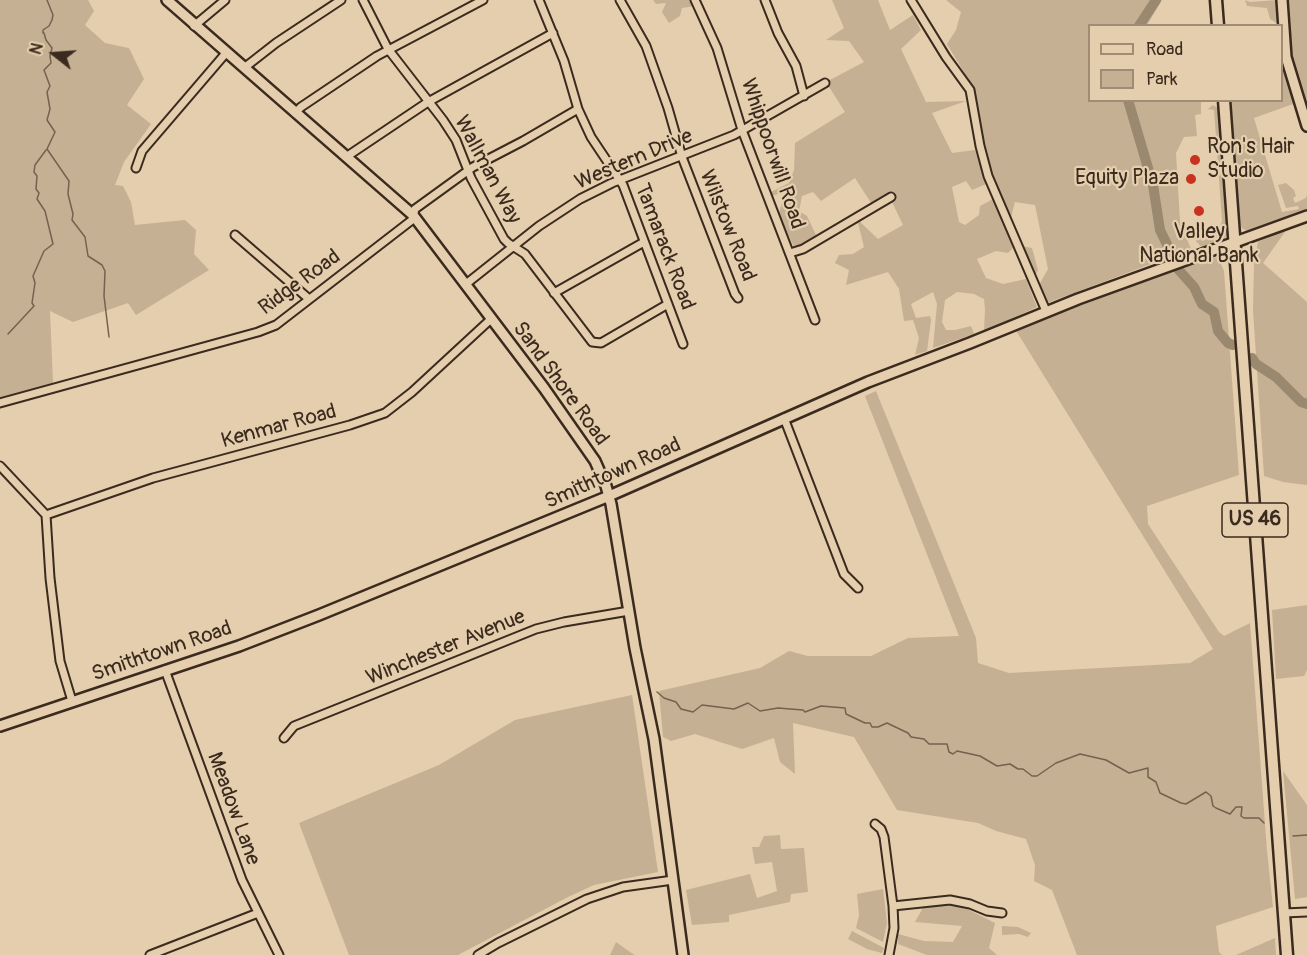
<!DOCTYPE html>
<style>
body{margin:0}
#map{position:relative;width:1307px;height:955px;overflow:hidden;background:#e4cead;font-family:Pangolin,sans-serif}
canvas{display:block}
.legend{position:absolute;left:1088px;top:24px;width:195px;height:78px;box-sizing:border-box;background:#e4cead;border:2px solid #a08c74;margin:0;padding:8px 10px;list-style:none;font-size:18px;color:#3b2a1e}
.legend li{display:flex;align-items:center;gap:12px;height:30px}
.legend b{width:30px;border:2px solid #a08c74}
.north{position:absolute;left:24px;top:24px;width:60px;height:60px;-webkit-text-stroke:4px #e4cead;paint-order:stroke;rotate:287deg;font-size:16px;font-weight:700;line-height:24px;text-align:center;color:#3b2a1e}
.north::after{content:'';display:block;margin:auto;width:21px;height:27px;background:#3b2a1e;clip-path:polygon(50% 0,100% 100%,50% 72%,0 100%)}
</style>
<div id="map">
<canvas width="1307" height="955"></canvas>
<ul class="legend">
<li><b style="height:8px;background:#e4cead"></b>Road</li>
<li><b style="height:16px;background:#c5b093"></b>Park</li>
</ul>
<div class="north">N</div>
</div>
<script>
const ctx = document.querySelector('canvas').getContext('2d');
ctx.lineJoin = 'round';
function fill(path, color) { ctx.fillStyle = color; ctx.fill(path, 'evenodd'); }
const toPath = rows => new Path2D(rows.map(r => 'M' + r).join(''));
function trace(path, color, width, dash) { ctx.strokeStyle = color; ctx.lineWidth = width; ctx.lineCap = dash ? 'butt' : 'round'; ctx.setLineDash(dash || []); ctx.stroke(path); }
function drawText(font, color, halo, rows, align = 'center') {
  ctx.font = font + ' Pangolin,sans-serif'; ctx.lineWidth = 4.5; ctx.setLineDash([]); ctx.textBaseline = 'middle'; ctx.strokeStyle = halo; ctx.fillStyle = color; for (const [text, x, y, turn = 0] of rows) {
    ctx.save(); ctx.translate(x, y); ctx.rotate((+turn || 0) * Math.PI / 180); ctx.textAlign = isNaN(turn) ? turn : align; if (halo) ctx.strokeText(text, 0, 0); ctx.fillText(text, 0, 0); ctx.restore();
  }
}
fill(toPath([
 [0,0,88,0,94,11,85,25,105,43,129,48,144,79,127,105,151,124,124,162,115,185,123,186,131,202,135,225,185,220,196,230,194,254,209,270,136,315,128,303,73,322,50,311,53,384,0,398],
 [653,0,692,0,695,6,682,8,680,16,669,23,662,12,666,3,656,4],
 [832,0,878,0,890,30,913,15,921,30,901,49,926,102,966,101,932,113,952,153,975,150,986,184,972,190,966,181,952,187,959,222,965,225,979,215,980,206,993,199,1013,248,1008,253,996,251,977,259,986,278,1003,284,1026,279,1037,307,984,331,985,309,984,299,974,294,957,292,945,300,942,322,946,330,955,330,971,326,974,334,933,348,937,304,933,292,911,304,916,318,930,316,931,320,927,351,915,355,919,338,913,320,904,321,899,289,888,272,846,285,849,270,835,263,839,255,853,254,864,247,857,219,878,239,903,225,892,202,893,198,873,206,855,178,821,201,813,192,802,196,799,211,807,216,816,235,798,247,793,245,779,213,785,192,771,196,769,193,789,183,794,170,795,143,845,112,826,82,864,62,849,41,826,40,844,28],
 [946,0,1162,0,1147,25,1090,26,1090,100,1201,101,1201,114,1195,115,1197,136,1184,137,1176,153,1180,222,1191,249,1047,303,1039,285,1048,269,1035,205,1015,202,1010,221,988,173,980,135,974,89,947,44,956,30,961,12],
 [1245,0,1250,2,1278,0,1280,25,1270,19,1267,8,1247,6],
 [1289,0,1307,0,1307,108,1292,54],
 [1282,55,1296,103,1254,118,1282,212,1299,209,1298,206,1286,208,1278,185,1286,183,1294,190,1296,196,1293,198,1295,203,1306,198,1307,195,1307,210,1247,231,1242,228,1239,222,1230,101,1282,100],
 [1213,105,1218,108,1227,234,1223,241,1202,248,1196,241,1197,236,1199,236,1202,241,1214,236,1218,232,1222,221,1214,110,1208,109],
 [1287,229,1263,263,1307,302,1307,485,1283,482,1264,476,1253,310,1254,264,1258,242],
 [1022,246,1032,248,1038,270,1035,276,1030,269],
 [1218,257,1224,271,1239,475,1147,506,1148,524,1219,632,1224,636,1250,623,1267,851,1273,907,1216,926,1219,952,1222,955,1077,955,1052,890,1034,881,1035,865,1026,839,996,831,978,823,897,810,854,737,793,723,795,774,780,762,774,738,742,749,695,734,671,741,663,737,659,691,760,668,789,651,808,656,871,656,908,638,959,636,865,396,876,391,976,638,978,663,1009,673,1190,663,1213,649,1015,329,1049,315,1201,261],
 [1307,605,1307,670,1304,676,1276,679,1272,610],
 [632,695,658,872,594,885,568,897,458,955,349,955,299,823,439,765,515,720],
 [1283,771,1307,805,1307,897,1295,899],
 [780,835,781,849,804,848,808,892,791,894,790,902,729,915,729,922,692,925,686,890,750,874,757,898,777,891,772,862,755,864,752,847,759,847,764,836],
 [883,889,887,923,883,942,856,928,859,915,857,894],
 [939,904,955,905,969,910,995,923,989,948,997,955,927,955,898,944,898,934,924,941,953,942,962,926,915,922,924,906],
 [1002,926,1018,927,1031,933,1028,937,1019,934,1002,935],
 [852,931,884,948,882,953,867,949,848,939],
 [1275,938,1276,955,1236,955],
 [616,942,630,952,635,955,610,955]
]), '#c5b093');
trace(toPath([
 [47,0,53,15,52,20,49,26,43,30,43,33,44,33,46,40,52,48,50,56,51,63,44,70,50,86,47,92,50,109,47,120,55,132,47,149,69,181,68,194,73,214,72,220,85,237,88,256,102,265,105,271,104,296,109,337],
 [8,334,34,306,32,303,35,283,33,276,44,251,53,244,45,211,37,199,39,193,36,189,37,176,34,172,35,165,46,150],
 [657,692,664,698,676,702,681,709,693,712,702,705,734,709,748,703,760,711,778,708,803,710,805,712,821,706,845,708,846,714,865,723,870,723,872,727,878,727,887,723,908,733,911,737,924,739,929,744,947,744,949,752,953,754,957,751,980,756,997,766,1010,764,1018,769,1023,769,1032,776,1037,776,1056,763,1080,754,1106,760,1129,773,1148,768,1148,777,1156,782,1160,793,1181,803,1186,804,1206,792,1211,796,1213,806,1216,808,1230,814,1236,807,1242,807,1241,816,1244,818,1259,818,1264,823],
 [1293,836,1307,835]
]), '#74624f', 1.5);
trace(toPath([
 [1139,26,1156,0],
 [1128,100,1153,185,1160,230,1174,259],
 [1177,268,1194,287,1202,304,1214,312,1218,331,1228,343,1233,345],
 [1252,358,1256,364,1276,377,1301,402,1307,404]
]), '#9a886f', 10);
const street = toPath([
 [363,0,388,49,443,120,456,140,471,178,504,239,508,243,525,254,592,342,601,343,668,304],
 [539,0,564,61,578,109,591,137,623,185,683,344],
 [620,0,646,46,668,108,682,157,735,294,738,298],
 [695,0,717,48,742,130,815,320],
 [765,0,778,33,796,66,804,96],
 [911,0,946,57,970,90,980,146,988,176,1046,311],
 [194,26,225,0],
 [244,68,276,43,341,0],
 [295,113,301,107,377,56,483,0],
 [346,157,428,102,553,33],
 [136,168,142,151,226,53],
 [235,235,309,299],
 [790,253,803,249,891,197],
 [466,284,539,226,580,199,612,183,734,135,825,83],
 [554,293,644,242],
 [0,403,258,332,276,325,412,220,415,209,473,167,523,141,578,109],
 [784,418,844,574,858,588],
 [0,466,46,515,50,578,60,661,72,701],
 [46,515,153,478,350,425,385,413,412,392,491,319],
 [165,670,242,880,279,955],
 [284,738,294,726,536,629,564,622,629,611],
 [875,824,881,829,884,837,893,906,894,928,889,955],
 [893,906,950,900,970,904,987,911,1002,913],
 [1284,913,1307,912],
 [150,955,258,913],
 [478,955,498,943,587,899,623,887,673,880]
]);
const secondary = toPath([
 [167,0,413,215,544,388,595,461,606,486,611,504,635,648,654,739,683,955],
 [1282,0,1286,57,1307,126],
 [0,726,239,646,319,615,609,496,868,382,970,343,1078,299,1307,216]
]);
const primary = toPath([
 [1216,0,1218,26],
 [1224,100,1287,955]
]);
trace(street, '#3b2a1e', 11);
trace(secondary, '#3b2a1e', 14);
trace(primary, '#3b2a1e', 15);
trace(street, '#e4cead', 7);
trace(secondary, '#e4cead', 9);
trace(primary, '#e4cead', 10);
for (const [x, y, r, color] of [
 [1195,160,6,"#c8321e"],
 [1191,179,6,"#c8321e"],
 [1199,211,6,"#c8321e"]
]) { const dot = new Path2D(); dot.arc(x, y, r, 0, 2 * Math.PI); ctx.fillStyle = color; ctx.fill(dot); trace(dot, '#e4cead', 2); }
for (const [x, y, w] of [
 [1255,520,66]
]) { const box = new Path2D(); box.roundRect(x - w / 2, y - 17, w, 34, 4.5); ctx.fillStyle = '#e4cead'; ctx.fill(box); trace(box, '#3b2a1e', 1.5); }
drawText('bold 20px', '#3b2a1e', null, [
 ["US 46",1255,520]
]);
drawText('21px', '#3b2a1e', '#e4cead', [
 ["Ron's Hair",1207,148],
 ["Studio",1207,172],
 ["Equity Plaza",1179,179,"right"],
 ["Valley",1199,233,"center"],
 ["National Bank",1199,257,"center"]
], 'left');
drawText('21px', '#3b2a1e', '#e4cead', [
 ["Whippoorwill Road",772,154,71],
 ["Western Drive",634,160,-23],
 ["Wallman Way",487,170,62],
 ["Wilstow Road",727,226,68],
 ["Tamarack Road",664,247,69],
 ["Ridge Road",300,283,-36],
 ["Sand Shore Road",560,384,54],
 ["Kenmar Road",279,427,-15],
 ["Smithtown Road",613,474,-24],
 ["Winchester Avenue",446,648,-22],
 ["Smithtown Road",162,652,-19],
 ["Meadow Lane",233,809,70]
]);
</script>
